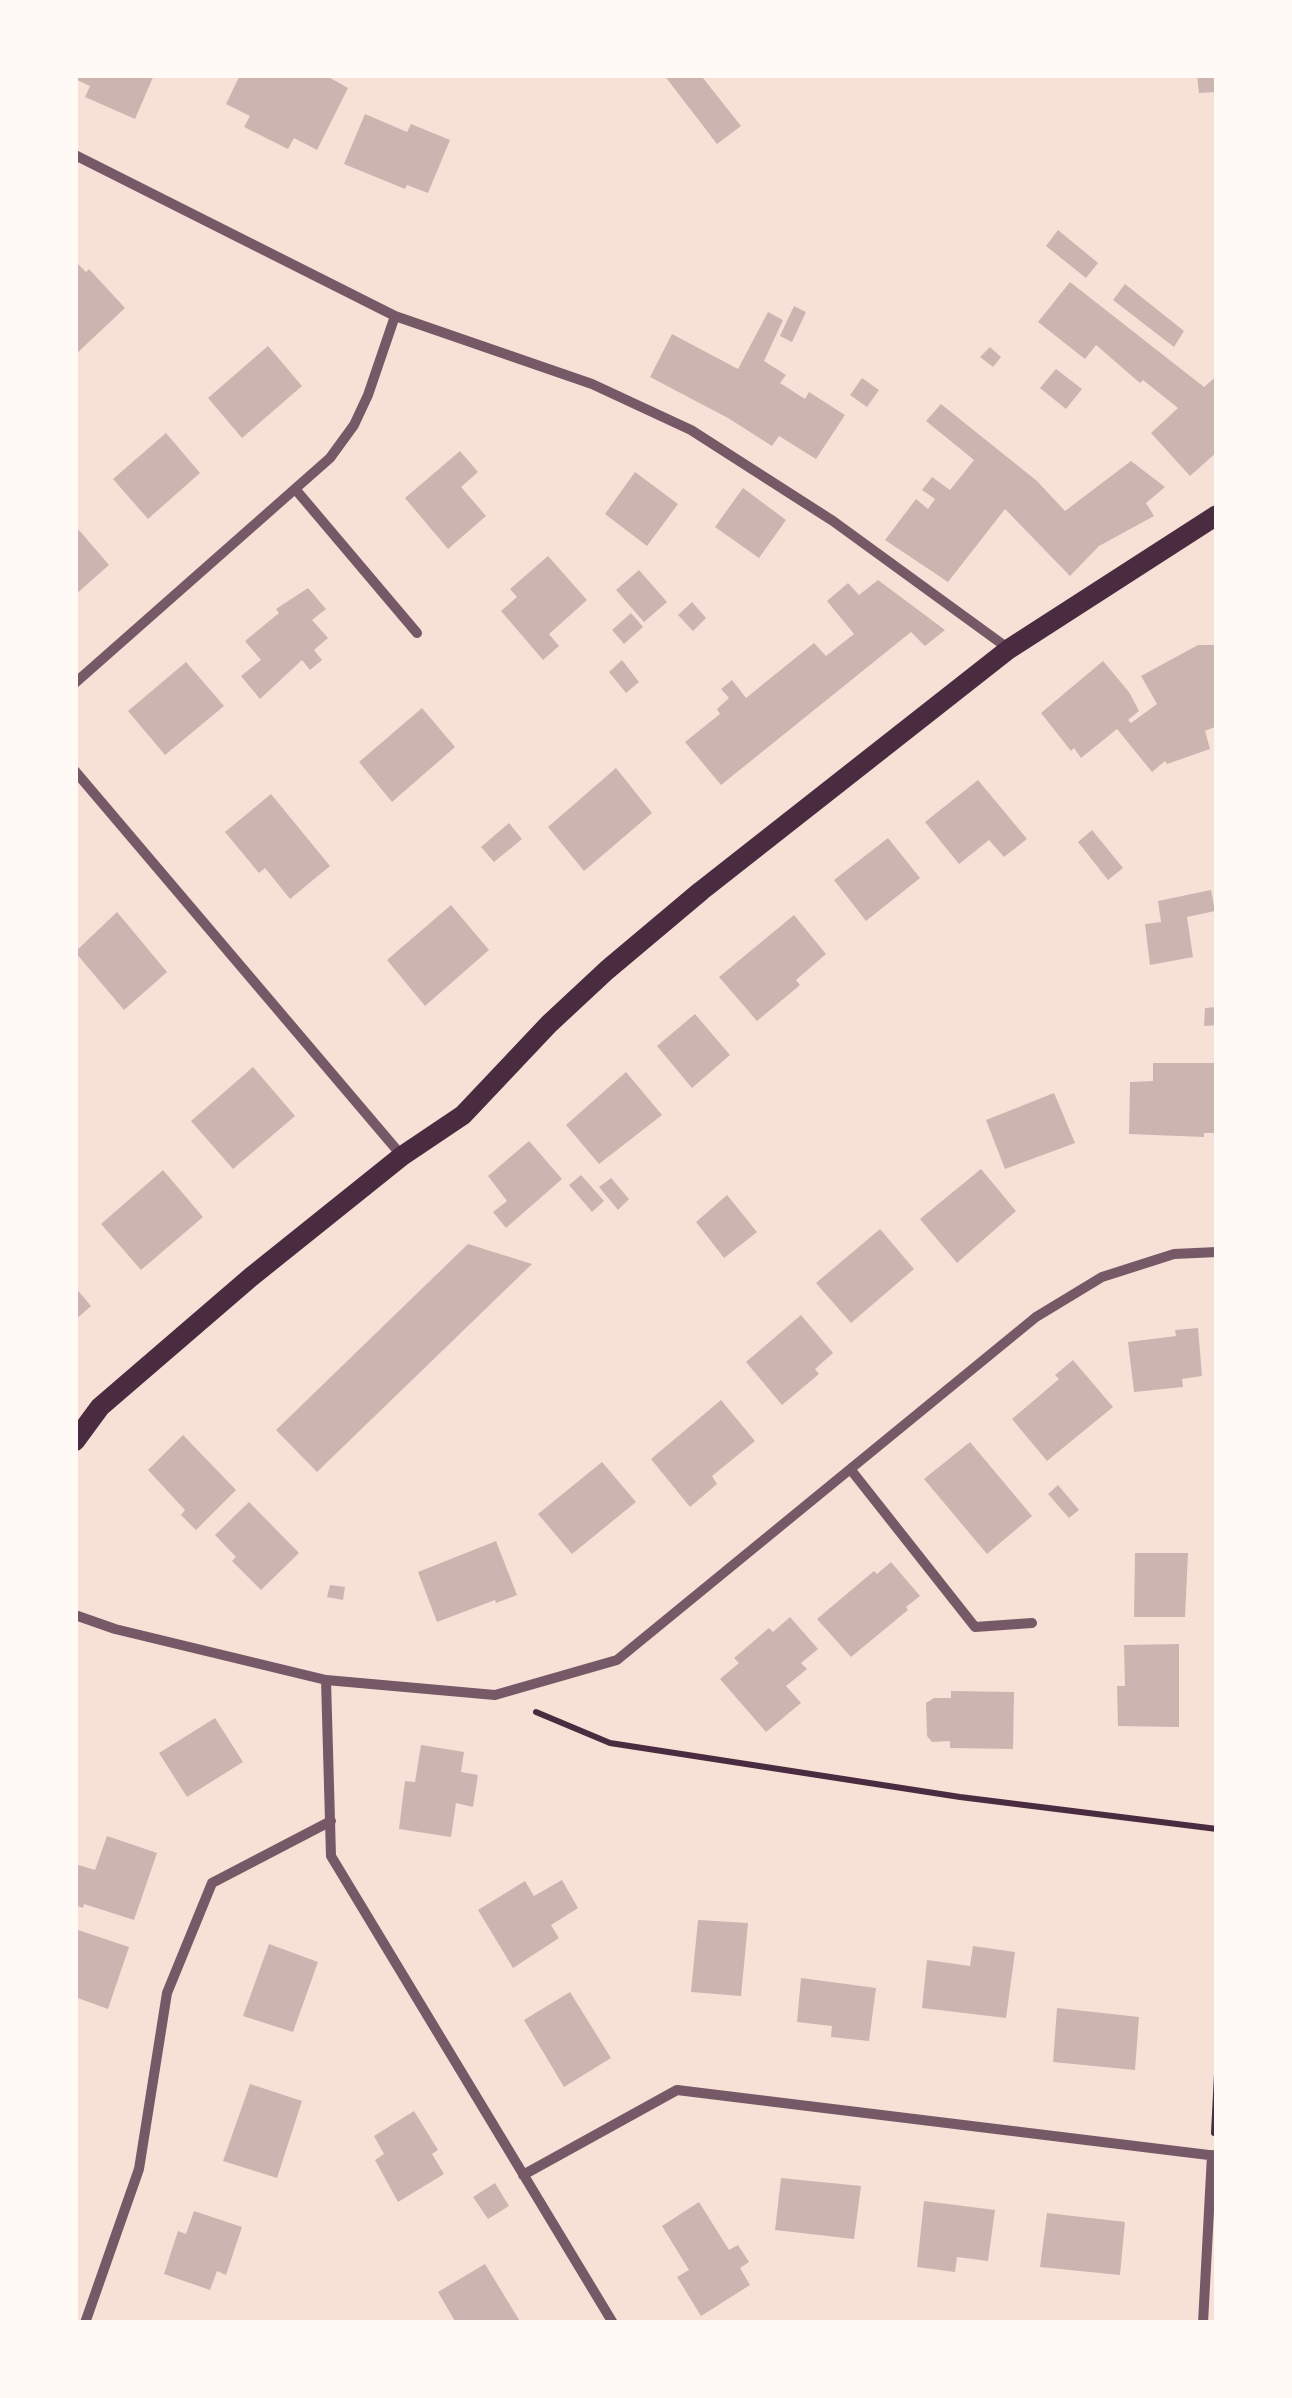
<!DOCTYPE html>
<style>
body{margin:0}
#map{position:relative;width:1292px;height:2398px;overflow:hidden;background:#f7e1d7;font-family:"DejaVu Sans",sans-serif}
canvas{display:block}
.frame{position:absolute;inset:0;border:78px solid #fffaf5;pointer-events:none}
</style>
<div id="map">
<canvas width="1292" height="2398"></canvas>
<div class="frame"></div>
</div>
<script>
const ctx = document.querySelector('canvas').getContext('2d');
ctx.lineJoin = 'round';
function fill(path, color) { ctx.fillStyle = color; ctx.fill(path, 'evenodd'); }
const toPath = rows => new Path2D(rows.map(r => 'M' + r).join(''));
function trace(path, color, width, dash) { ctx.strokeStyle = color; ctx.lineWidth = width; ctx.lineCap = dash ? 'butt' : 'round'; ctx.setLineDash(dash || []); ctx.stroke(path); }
fill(toPath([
 [75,75,154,75,135,119,85,97,90,86,75,79],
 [240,75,325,75,348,88,317,150,294,138,288,149,244,127,250,116,226,104],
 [664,75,707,75,703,78,741,126,717,144],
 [1197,75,1217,75,1217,92,1199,93],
 [365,114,407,132,411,124,450,140,428,193,407,185,405,189,344,164],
 [1058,230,1098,263,1086,278,1046,246],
 [75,261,86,272,89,269,125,308,75,355],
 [1070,282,1204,387,1217,376,1217,452,1190,476,1151,433,1178,408,1143,380,1140,383,1096,345,1085,359,1038,322],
 [1125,284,1184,331,1174,347,1113,300],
 [794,306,806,312,792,342,780,336],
 [768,312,783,320,764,361,786,375,780,383,805,399,809,392,845,415,816,459,779,436,772,446,728,418,650,377,672,334,738,369],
 [268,346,302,386,242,438,208,398],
 [990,347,1001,357,993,367,980,357],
 [1056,369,1082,389,1066,409,1040,388],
 [862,378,879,390,867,407,850,395],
 [941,404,1037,481,1065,511,1131,461,1165,487,1146,503,1154,516,1099,546,1070,576,1005,509,948,582,885,540,916,499,928,509,935,499,922,490,932,477,950,490,974,460,926,421],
 [166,433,200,473,148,519,113,479],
 [460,451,478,472,461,487,486,516,448,549,405,498],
 [635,472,678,504,647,546,605,514],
 [743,488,786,520,759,558,715,527],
 [79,530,109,565,75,595,75,533],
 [548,556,587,600,549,634,559,646,543,660,501,611,517,597,510,589],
 [639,570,667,602,644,622,616,590],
 [878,580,945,630,925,646,911,632,721,785,685,742,720,714,717,709,729,698,721,689,732,680,746,698,814,643,826,656,854,634,827,601,848,583,859,595],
 [308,588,326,609,312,620,328,638,314,650,322,660,310,670,302,660,260,699,241,676,261,660,245,641,279,613,276,609],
 [692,602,706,618,693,631,678,615],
 [631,613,643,627,624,644,612,630],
 [1198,645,1217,645,1217,726,1205,731,1210,749,1167,764,1165,761,1152,772,1117,729,1081,758,1074,748,1071,751,1041,713,1103,661,1129,692,1139,711,1128,720,1131,723,1157,704,1141,676],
 [622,660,639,682,626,693,609,672],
 [186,662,224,706,165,755,128,711],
 [422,708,455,747,392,802,359,762],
 [616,768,652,813,584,871,548,827],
 [978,780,1027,839,1004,857,989,840,959,864,925,822],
 [271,794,330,866,290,899,265,868,259,873,225,832],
 [509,823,522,839,494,862,481,847],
 [1092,830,1123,868,1108,880,1078,842],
 [888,838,920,878,866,921,834,880],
 [1211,890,1215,911,1187,917,1193,957,1150,965,1145,924,1161,922,1158,901],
 [451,905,489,950,425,1006,387,960],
 [117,912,167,972,124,1010,75,952],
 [794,915,826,954,796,980,800,985,757,1021,719,977],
 [1217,1007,1217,1025,1204,1026,1205,1008],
 [695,1014,730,1055,692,1088,657,1046],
 [1153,1063,1217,1063,1217,1133,1204,1133,1204,1137,1129,1134,1130,1082,1153,1081],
 [253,1067,295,1116,233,1169,191,1121],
 [626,1072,662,1115,599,1164,566,1125],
 [1054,1093,1075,1143,1005,1169,986,1120],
 [529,1141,562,1179,506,1228,493,1212,507,1201,488,1176],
 [981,1169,1016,1211,957,1263,920,1219],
 [163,1170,203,1217,141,1270,101,1224],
 [581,1175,604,1201,592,1212,569,1185],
 [611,1178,629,1199,618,1210,599,1187],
 [727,1195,757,1232,724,1258,696,1222],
 [880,1229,914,1269,851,1323,816,1283],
 [468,1244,532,1264,317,1472,276,1430],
 [75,1287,91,1306,75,1320],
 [801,1315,833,1353,815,1369,819,1374,782,1405,746,1362],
 [1198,1328,1202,1376,1182,1379,1183,1387,1134,1392,1128,1342,1176,1336,1175,1330],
 [1073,1360,1113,1407,1047,1461,1012,1419,1059,1379,1055,1375],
 [721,1400,755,1441,712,1476,717,1484,690,1507,651,1459],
 [183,1435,236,1490,196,1530,181,1515,185,1510,148,1470],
 [970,1442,1032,1516,987,1554,924,1479],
 [602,1462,636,1502,572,1554,538,1514],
 [1058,1485,1079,1510,1069,1518,1048,1494],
 [249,1502,299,1553,261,1590,232,1561,236,1557,215,1535],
 [496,1541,517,1595,496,1603,495,1600,437,1622,418,1572],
 [1135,1553,1188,1553,1185,1617,1134,1617],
 [891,1562,920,1596,906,1607,908,1610,851,1657,817,1619,874,1571,877,1574],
 [330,1585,345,1587,343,1600,327,1597],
 [790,1617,818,1649,801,1663,807,1669,786,1686,801,1703,766,1732,720,1679,739,1663,734,1658,769,1628,773,1632],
 [1179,1644,1179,1727,1118,1726,1117,1686,1125,1686,1124,1645],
 [951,1691,1014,1692,1013,1749,950,1748,950,1741,932,1742,927,1736,926,1703,934,1698,951,1698],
 [215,1718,243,1762,187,1797,159,1753],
 [421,1745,464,1752,461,1772,478,1775,473,1807,456,1803,451,1837,399,1829,405,1781,415,1782],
 [107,1836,157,1853,134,1920,84,1904,83,1908,75,1905,75,1864,95,1870],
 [562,1880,578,1908,551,1925,559,1938,513,1968,478,1910,525,1881,534,1896],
 [698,1920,748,1923,741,1996,691,1992],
 [78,1930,129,1947,108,2009,75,1997,75,1940],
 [269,1944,318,1962,293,2032,243,2016],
 [973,1946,1015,1952,1006,2018,922,2008,927,1960,970,1966],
 [801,1978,876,1988,869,2041,831,2037,832,2026,797,2022],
 [570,1992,611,2058,564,2087,524,2020],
 [1057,2008,1139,2017,1135,2070,1053,2062],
 [250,2084,302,2101,277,2178,223,2161],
 [414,2111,438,2150,432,2154,444,2174,398,2202,375,2160,384,2154,374,2136],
 [781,2178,861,2186,854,2239,775,2230],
 [495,2183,509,2206,488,2219,473,2197],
 [924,2201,995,2210,988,2261,957,2257,955,2272,917,2267],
 [699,2202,729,2250,738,2245,749,2262,740,2268,750,2285,701,2316,677,2277,689,2270,662,2226],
 [194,2211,242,2227,226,2275,217,2271,210,2290,164,2274,178,2231,186,2234],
 [1047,2213,1125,2222,1120,2275,1040,2267],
 [485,2264,521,2323,456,2323,438,2292]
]), '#ccb4b1');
trace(toPath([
 [536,1712,610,1743,960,1797,1217,1829],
 [1214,2133,1217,2074]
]), '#4a2c40', 6);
trace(toPath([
 [75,155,395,316,592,384,691,430,833,521,1009,649],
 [296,490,417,633],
 [75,683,330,458,354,425,368,395,395,316],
 [75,771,402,1156],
 [851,1470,975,1627,1032,1623],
 [75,1615,115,1629,326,1680,495,1695,617,1660,1036,1317,1102,1277,1174,1254,1217,1252],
 [326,1680,331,1856,613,2323],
 [523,2175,677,2090,1217,2156],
 [85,2323,139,2169,167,1993,212,1883,331,1821],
 [1203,2323,1212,2155]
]), '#755966', 10);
trace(toPath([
 [75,1441,100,1407,251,1277,402,1156,463,1115,549,1024,607,970,701,891,1009,649,1217,515]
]), '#4a2c40', 20);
</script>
